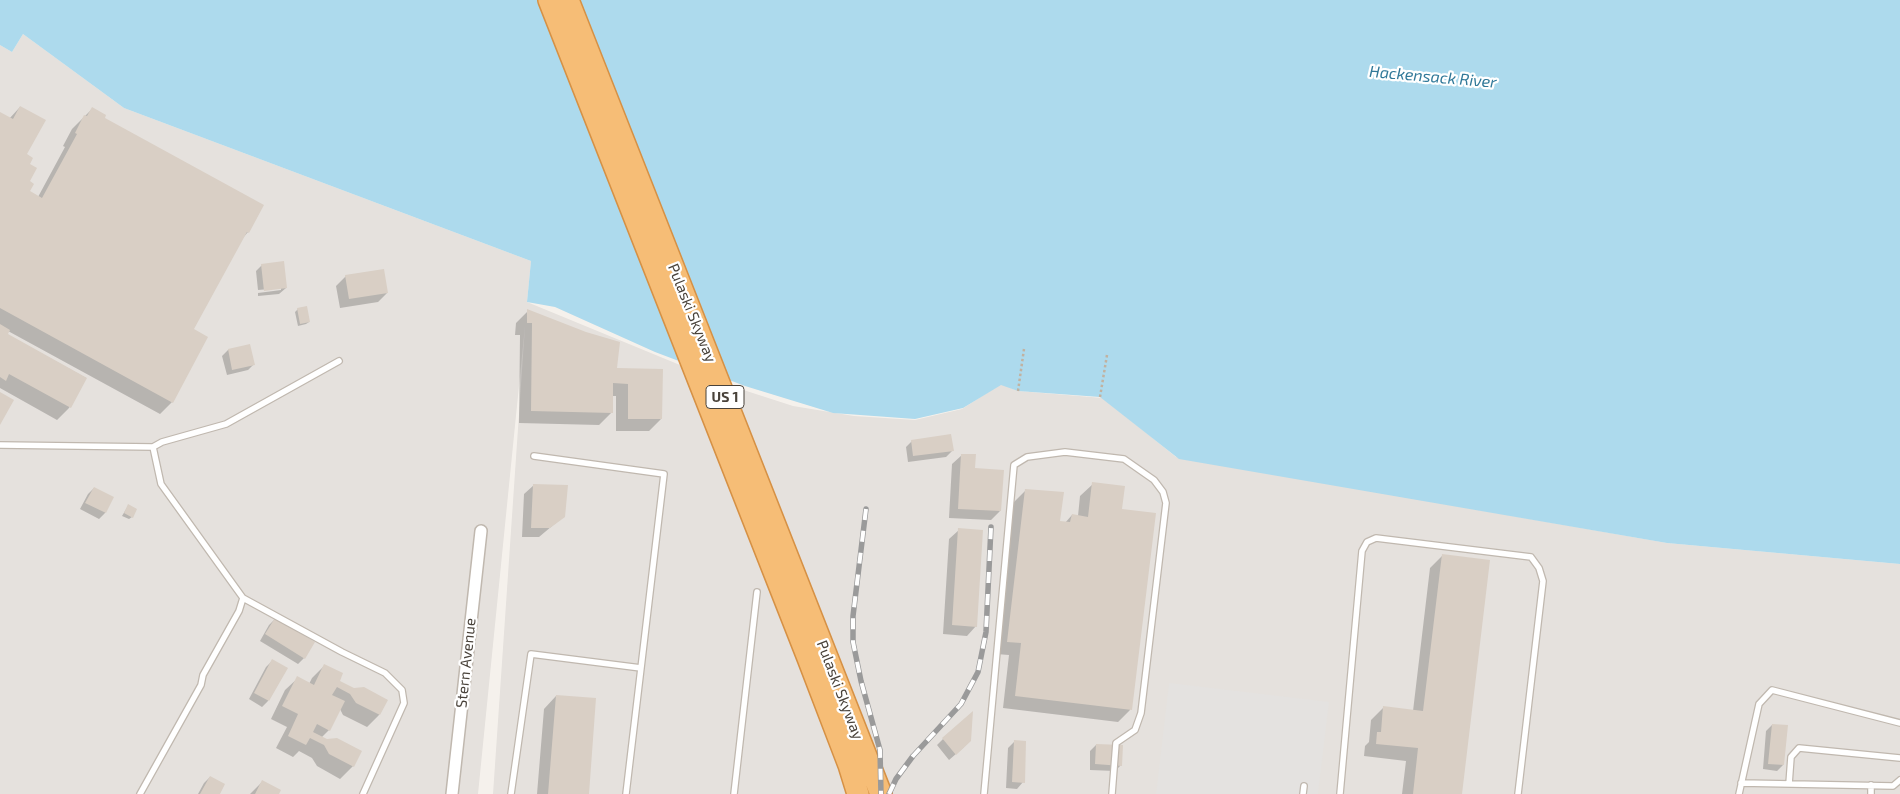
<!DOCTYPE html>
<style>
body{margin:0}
canvas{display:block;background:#f5f1ec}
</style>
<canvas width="1900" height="794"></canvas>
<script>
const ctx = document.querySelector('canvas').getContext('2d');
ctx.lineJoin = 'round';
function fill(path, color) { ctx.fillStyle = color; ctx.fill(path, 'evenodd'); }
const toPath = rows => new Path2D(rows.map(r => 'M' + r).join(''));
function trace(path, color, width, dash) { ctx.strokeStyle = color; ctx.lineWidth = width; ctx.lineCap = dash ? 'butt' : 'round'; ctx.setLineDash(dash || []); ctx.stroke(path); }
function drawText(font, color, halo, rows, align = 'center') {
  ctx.font = font + ' "Exo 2",sans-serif'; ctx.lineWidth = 4.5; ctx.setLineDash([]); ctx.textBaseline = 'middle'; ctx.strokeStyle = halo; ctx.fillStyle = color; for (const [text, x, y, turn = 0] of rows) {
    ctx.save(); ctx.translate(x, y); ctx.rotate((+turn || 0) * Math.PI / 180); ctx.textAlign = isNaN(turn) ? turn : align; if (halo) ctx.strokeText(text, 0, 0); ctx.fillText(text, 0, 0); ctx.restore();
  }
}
fill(toPath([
 [23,34,124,108,531,261,527,302,731,386,793,406,854,416,915,420,962,409,1001,384,1018,391,1103,398,1176,457,1667,543,1900,564,1900,794,493,794,525,326,478,794,0,794,0,45,12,52]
]), '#e5e1dd');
fill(toPath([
 [1169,683,1329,702,1318,794,1156,794]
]), '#e4e2e0');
fill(toPath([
 [0,0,1900,0,1900,564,1667,543,1179,459,1100,397,1018,391,1001,385,963,408,915,419,833,413,745,386,655,352,555,307,527,302,531,261,124,108,23,34,12,52,0,45]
]), '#addaed');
fill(toPath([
 [20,107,28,164,29,192,38,197,65,147,63,146,72,129,92,109,248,232,241,240,192,330,172,402,160,414,8,331,6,334,86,378,69,408,57,420,0,388,0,114,9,119],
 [262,265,286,288,279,294,258,296,258,293,281,290,281,288,258,290,256,271],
 [346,276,387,293,378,302,340,308,336,286],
 [298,309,309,322,306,324,298,326,295,312],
 [528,311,616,370,661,419,649,431,616,431,616,396,612,396,612,412,599,425,519,423,520,335,515,335,516,323],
 [249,345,254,364,248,370,227,375,222,356,228,350],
 [912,441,952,451,946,457,908,462,906,447],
 [962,455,974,469,1000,511,991,520,949,518,952,464],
 [1093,484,1120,510,1130,710,1118,722,1003,708,1009,655,996,654,1013,503,1026,490,1059,522,1065,523,1072,515,1078,516,1080,496],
 [534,485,564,516,539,537,522,537,524,494],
 [94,488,112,497,105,513,99,519,80,509,88,494],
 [128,506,132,517,129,519,122,516],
 [959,530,976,626,967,636,943,634,949,539],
 [1442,556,1461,794,1402,794,1406,761,1364,756,1365,746,1369,742,1371,720,1384,707,1413,711,1430,568],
 [275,619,304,658,298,664,260,641,269,625],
 [272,661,268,701,262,707,249,699,266,667],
 [325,665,338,681,353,689,387,700,379,715,367,727,343,715,340,709,329,730,321,738,353,766,340,779,317,766,312,758,299,751,293,757,276,748,287,727,271,719,285,690,298,678,309,684,312,678],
 [556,696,588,794,537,794,544,709],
 [1772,725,1783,765,1777,771,1763,769,1766,731],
 [943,739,964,747,949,760,937,745],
 [1014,742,1023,782,1017,789,1006,788,1008,748],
 [1096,745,1121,765,1115,771,1090,770,1090,751],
 [210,777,218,794,198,794,204,783],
 [262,782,277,794,250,794]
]), '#0003');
fill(toPath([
 [20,106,46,120,27,154,33,158,30,164,37,168,30,181,34,184,30,191,42,198,77,134,75,133,84,115,87,116,92,107,106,115,105,118,264,205,249,233,247,232,194,329,208,337,173,403,0,308,0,112,13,119],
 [284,261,287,288,264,291,261,264],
 [384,269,388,293,349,299,345,275],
 [307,306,310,322,300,324,297,308],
 [527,309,586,332,620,342,617,368,663,369,662,419,628,419,628,384,613,383,613,413,531,411,532,323,527,323],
 [0,324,10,330,8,334,87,378,71,408,9,374,6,381,0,377],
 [250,344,255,365,232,370,228,349],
 [0,392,14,400,0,425],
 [951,434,954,451,913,456,911,440],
 [961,454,976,454,975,468,1004,470,1001,511,958,509],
 [1092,482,1125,486,1122,509,1156,513,1132,710,1015,696,1021,643,1007,642,1025,489,1064,492,1060,521,1070,522,1072,514,1088,517],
 [533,484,568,485,565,517,550,528,531,528],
 [94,487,114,497,106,513,85,503],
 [128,504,137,509,133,518,124,513],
 [958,528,983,530,977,627,952,625],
 [1442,554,1490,560,1462,794,1413,794,1418,748,1376,744,1377,732,1381,732,1383,706,1423,711],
 [275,618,315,642,305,659,265,634],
 [272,659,288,668,269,701,254,693],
 [324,664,343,673,340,681,354,688,364,687,388,700,380,715,356,703,350,694,337,687,332,695,345,701,330,731,317,724,313,732,327,739,337,738,362,751,354,767,329,754,324,745,310,738,306,745,288,736,298,714,282,706,297,676,314,685],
 [556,695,596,698,589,794,548,794],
 [973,711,971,741,956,755,942,738],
 [1772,724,1788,725,1784,765,1768,764],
 [1014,740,1026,741,1025,783,1012,782],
 [1096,744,1123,745,1122,766,1095,764],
 [210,776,225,784,220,794,200,794],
 [262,780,281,790,279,794,255,794]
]), '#d9cfc5');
const lane = toPath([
 [0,445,153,447,161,484,243,598,342,652,385,673,402,690,404,703,363,794],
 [153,447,162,442,226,424,339,361],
 [1741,783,1893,786,1900,780],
 [1789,784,1791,757,1799,748,1900,758],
 [140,794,201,685,203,675,239,611,243,598],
 [511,794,531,654,641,668,664,474,534,456],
 [626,794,641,668],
 [734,794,757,592],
 [984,794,1014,465,1027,457,1065,452,1124,459,1154,480,1163,492,1166,503,1141,713,1135,730,1116,743,1112,794],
 [1303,794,1304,786],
 [1340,794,1362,551,1367,542,1376,538,1531,557,1539,568,1543,581,1518,794],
 [1739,794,1759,704,1772,690,1900,723],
 [1871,794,1871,785]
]);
const street = toPath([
 [452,794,481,531]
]);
const highway = toPath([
 [549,0,808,658,849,765,858,794],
 [568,0,881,794]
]);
trace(lane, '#c0b8af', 8);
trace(street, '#c0b8af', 14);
trace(highway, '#d69145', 24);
trace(toPath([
 [1018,391,1024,349],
 [1100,397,1107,355]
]), '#c1b2a1', 2.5, [2.5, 2.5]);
trace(lane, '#fff', 5.5);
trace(street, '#fff', 11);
trace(highway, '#f6bd76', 21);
const rail = toPath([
 [866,509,853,616,853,642,861,681,880,750,881,794],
 [889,794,896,779,913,756,961,704,978,672,986,632,991,527]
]);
trace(rail, '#9a9a9a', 5.5);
trace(rail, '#fff', 4, [11]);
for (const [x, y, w] of [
 [725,397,38]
]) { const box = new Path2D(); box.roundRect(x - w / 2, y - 11.5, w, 23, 4); ctx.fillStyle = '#fff'; ctx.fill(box); trace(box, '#49423a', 1); }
drawText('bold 14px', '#49423a', null, [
 ["US 1",725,397]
]);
drawText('15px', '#49423a', '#fff', [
 ["Pulaski Skyway",692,313,68],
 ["Stern Avenue",466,663,-84],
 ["Pulaski Skyway",840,690,69]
]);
drawText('italic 16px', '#317999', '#fff', [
 ["Hackensack River",1433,77,5]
]);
</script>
